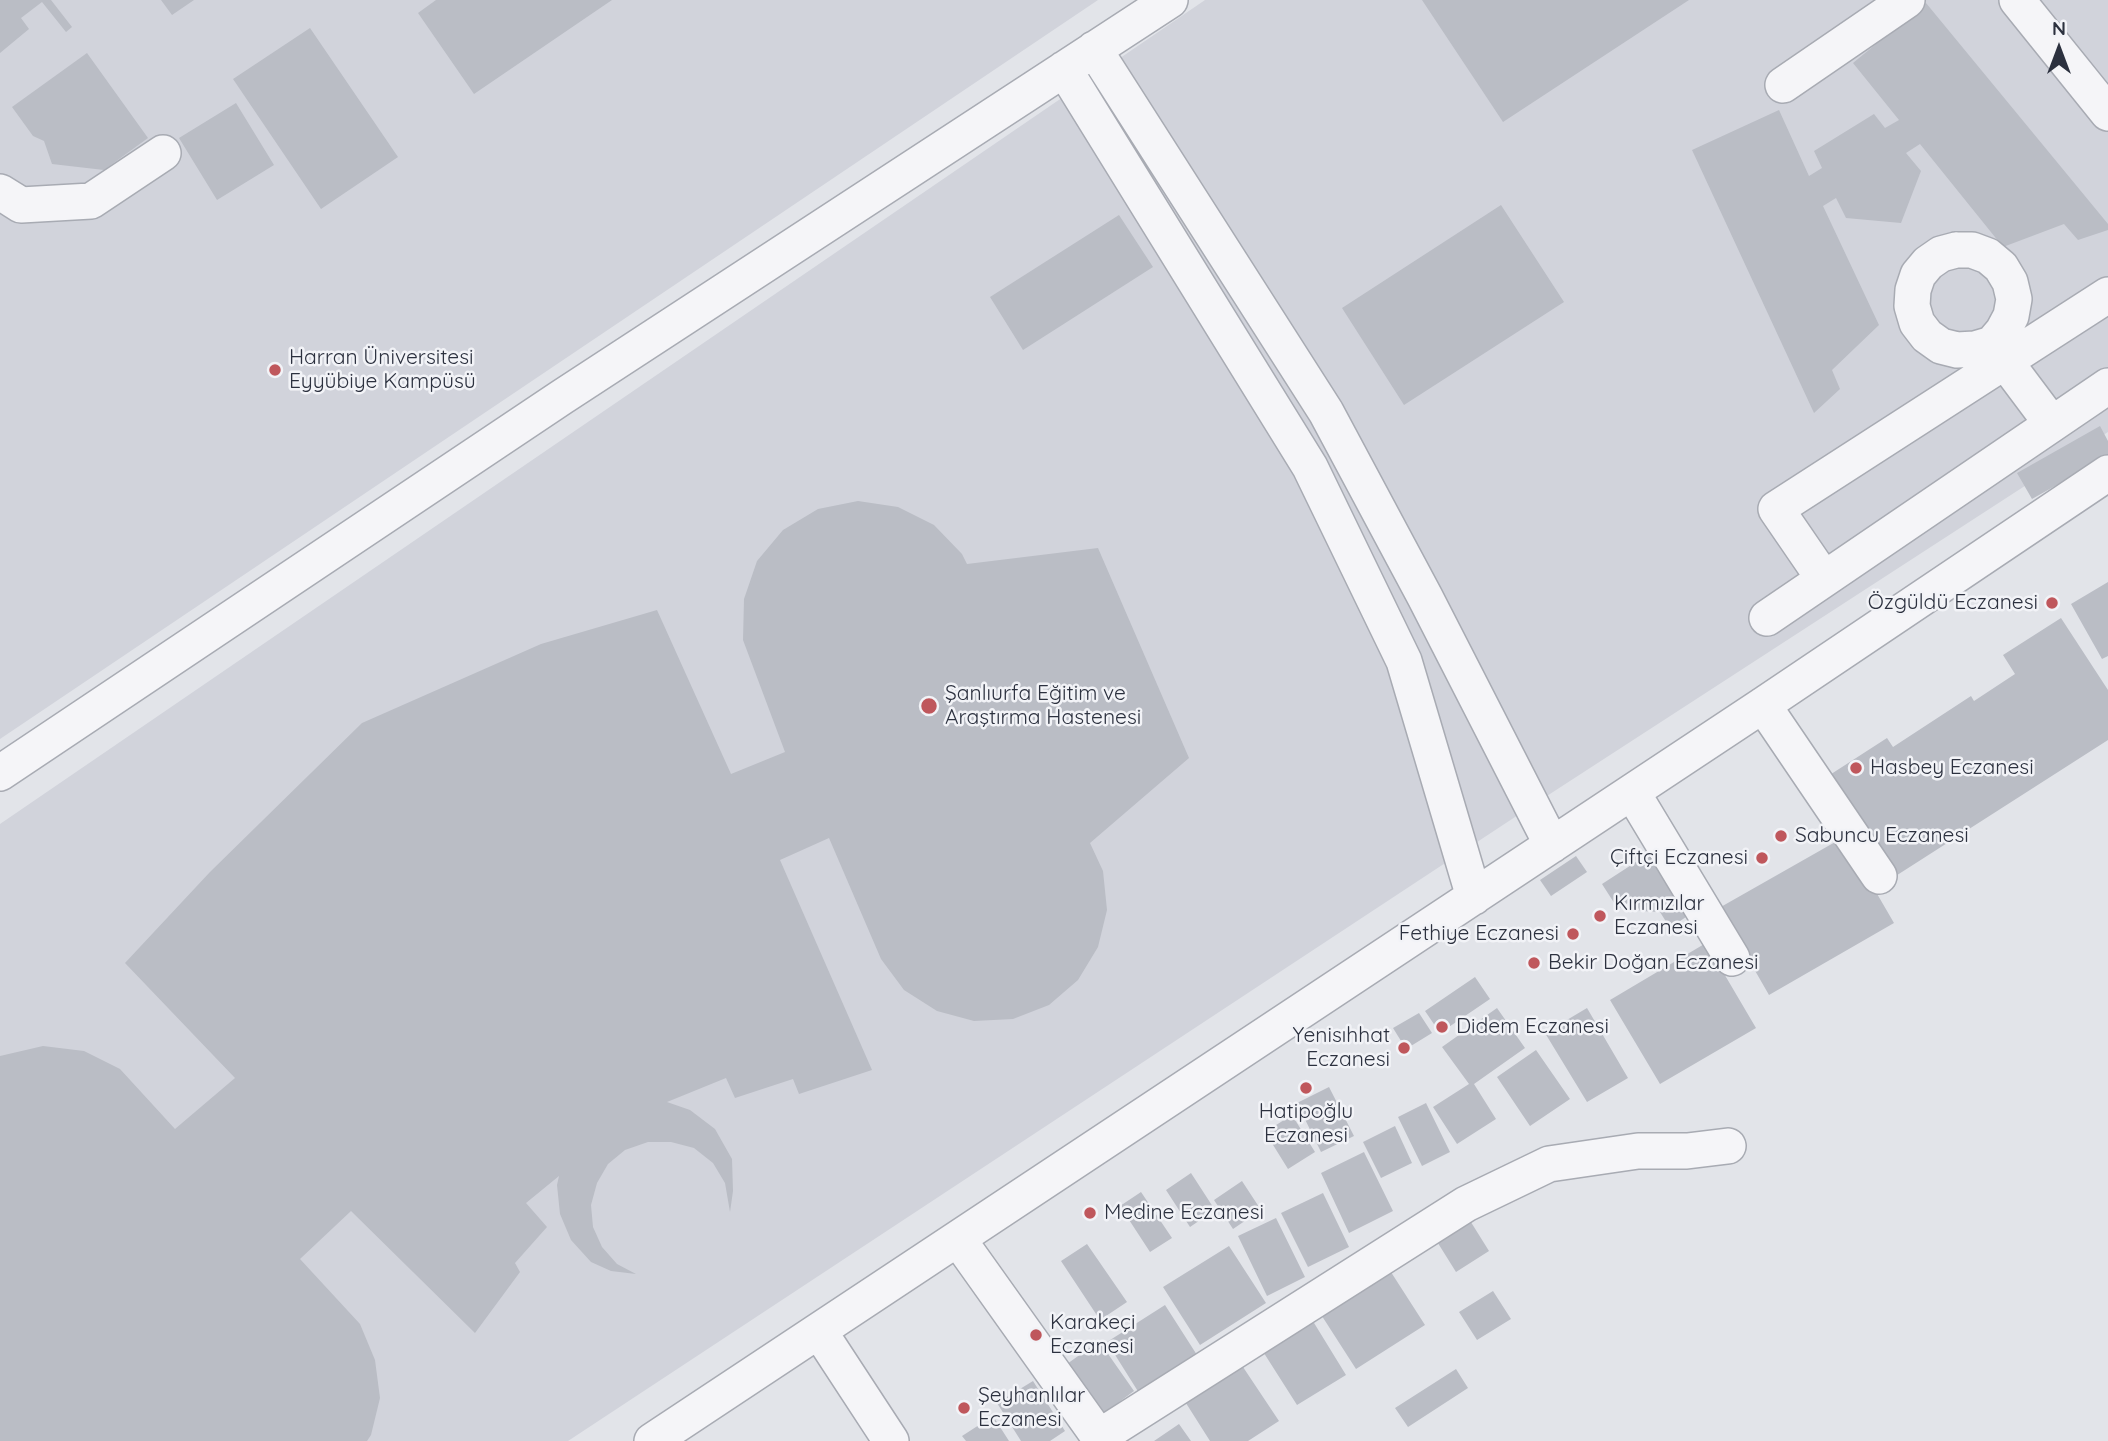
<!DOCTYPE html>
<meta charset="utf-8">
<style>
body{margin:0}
#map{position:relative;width:2108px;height:1441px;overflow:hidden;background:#e2e4e9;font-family:Quicksand,sans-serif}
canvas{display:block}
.north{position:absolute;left:2024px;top:14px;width:70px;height:70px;-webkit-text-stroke:5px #f2f3f7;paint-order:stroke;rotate:0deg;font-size:19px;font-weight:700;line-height:28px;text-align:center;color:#2c313f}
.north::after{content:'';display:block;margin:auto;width:24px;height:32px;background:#2c313f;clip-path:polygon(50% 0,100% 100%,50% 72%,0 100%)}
</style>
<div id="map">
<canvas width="2108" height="1441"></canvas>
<div class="north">N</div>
</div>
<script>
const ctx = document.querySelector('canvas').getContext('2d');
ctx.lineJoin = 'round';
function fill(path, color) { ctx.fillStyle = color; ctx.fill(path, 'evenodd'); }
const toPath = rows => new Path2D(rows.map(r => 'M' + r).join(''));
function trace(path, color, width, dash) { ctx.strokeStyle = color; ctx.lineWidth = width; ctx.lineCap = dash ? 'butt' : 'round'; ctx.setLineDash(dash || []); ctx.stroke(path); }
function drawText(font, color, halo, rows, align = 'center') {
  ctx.font = font + ' Quicksand,sans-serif'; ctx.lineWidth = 5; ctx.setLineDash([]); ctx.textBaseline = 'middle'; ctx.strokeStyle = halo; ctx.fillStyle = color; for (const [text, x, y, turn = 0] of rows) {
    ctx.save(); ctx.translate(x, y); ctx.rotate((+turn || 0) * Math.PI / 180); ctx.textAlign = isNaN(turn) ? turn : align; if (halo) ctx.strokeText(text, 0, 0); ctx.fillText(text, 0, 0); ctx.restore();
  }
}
fill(toPath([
 [0,0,1098,0,0,739],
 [1205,0,2108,0,2108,432,1553,792,568,1441,0,1441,0,824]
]), '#d1d3db');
fill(toPath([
 [0,0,51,0,72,27,66,32,42,2,21,18,29,29,0,53],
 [161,0,194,0,172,15],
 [436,0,612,0,474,94,418,13],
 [1422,0,1689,0,1503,122],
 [1926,3,2108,224,2108,230,2078,240,2064,224,2003,247,1920,144,1906,153,1921,171,1901,223,1846,218,1836,198,1823,206,1879,325,1832,370,1840,389,1814,413,1692,150,1779,110,1809,176,1822,168,1814,151,1874,114,1885,128,1899,120,1853,63],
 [310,28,398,157,321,209,233,79],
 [87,53,148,138,104,170,52,164,44,141,33,136,12,107],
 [236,103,274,165,217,200,179,138],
 [1501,205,1564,302,1404,405,1342,308],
 [1119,215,1153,267,1023,350,990,297],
 [2100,426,2108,441,2108,456,2032,499,2017,473],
 [858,501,898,507,934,525,962,554,967,564,1098,548,1189,758,1090,843,1103,871,1107,910,1098,947,1078,980,1049,1005,1013,1019,974,1021,937,1011,904,990,881,959,829,838,780,860,872,1070,799,1094,793,1079,735,1098,726,1078,667,1102,690,1110,715,1129,732,1159,733,1191,730,1212,725,1183,713,1163,694,1148,671,1142,648,1142,625,1150,608,1164,597,1183,591,1205,593,1227,602,1247,617,1264,636,1274,611,1271,591,1262,571,1240,560,1214,557,1185,559,1176,526,1203,547,1227,515,1263,520,1272,475,1333,351,1211,300,1259,360,1324,375,1360,380,1398,371,1435,367,1441,0,1441,0,1056,43,1046,84,1051,120,1069,175,1129,235,1078,125,963,210,872,362,723,541,644,657,610,731,774,785,752,743,640,744,599,757,561,783,530,818,509],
 [2108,582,2108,656,2102,659,2071,604],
 [2061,618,2108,690,2108,740,1891,879,1825,778,1887,738,1893,747,1971,696,1974,701,2015,674,2003,655],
 [1844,837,1894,923,1769,995,1719,908],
 [1656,849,1696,910,1670,928,1660,912,1640,911,1633,900,1618,909,1602,884],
 [1576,856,1587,872,1551,896,1540,880],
 [1706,943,1756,1028,1660,1084,1610,1000],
 [1475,977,1490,999,1440,1033,1425,1011],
 [1497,1008,1525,1048,1474,1084,1496,1119,1457,1144,1433,1107,1469,1084,1442,1047],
 [1587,1008,1628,1078,1587,1102,1545,1033],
 [1419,1013,1432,1033,1406,1049,1393,1028],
 [1536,1050,1570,1099,1530,1126,1497,1077],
 [1329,1087,1354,1136,1321,1152,1297,1103],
 [1426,1103,1450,1152,1422,1166,1398,1117],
 [1292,1115,1315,1152,1288,1169,1265,1132],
 [1395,1126,1412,1163,1381,1178,1363,1142],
 [1364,1152,1393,1211,1349,1233,1321,1173],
 [1191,1173,1215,1210,1190,1227,1166,1190],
 [1242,1181,1261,1210,1233,1229,1214,1200],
 [1141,1192,1172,1238,1150,1252,1120,1206],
 [1323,1193,1349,1247,1308,1267,1281,1213],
 [1464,1211,1489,1251,1456,1272,1431,1232],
 [1276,1218,1305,1277,1267,1296,1238,1236],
 [1087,1244,1127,1302,1100,1320,1061,1261],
 [1229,1246,1266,1303,1200,1345,1163,1287],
 [1389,1269,1425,1325,1356,1369,1320,1313],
 [1493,1291,1511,1319,1477,1340,1459,1312],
 [1165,1305,1197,1355,1139,1393,1107,1342],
 [1311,1318,1346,1375,1297,1405,1262,1350],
 [1099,1341,1134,1391,1103,1414,1067,1364],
 [1241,1364,1279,1421,1248,1441,1210,1441,1184,1400],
 [1456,1369,1468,1388,1408,1427,1395,1408],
 [1033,1381,1065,1431,1050,1441,1021,1441,997,1403],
 [993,1416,1009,1441,966,1441,962,1436],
 [1179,1424,1191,1441,1154,1441]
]), '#babdc5');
const minor = toPath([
 [2017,0,2108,113],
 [1094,49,1326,412,1425,597,1552,845],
 [1064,69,1310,467,1404,661,1474,897],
 [1783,85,1907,0],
 [0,192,21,205,91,201,163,153],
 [1956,250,1972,250,1988,256,2001,267,2010,282,2014,299,2011,316,2003,331,1992,344,1975,349,1957,350,1941,346,1927,336,1917,323,1912,306,1913,290,1918,275,1928,263,1941,254,1956,250],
 [1992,344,2052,424],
 [1824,579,1776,509,2108,295],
 [1767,618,2108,386],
 [1763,705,1879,876],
 [0,773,562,397,1170,0],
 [1632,792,1732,958],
 [958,1239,1099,1437,1466,1204,1549,1164,1638,1151,1687,1151,1728,1146],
 [819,1331,891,1441],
 [652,1441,1763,705,2108,473]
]);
trace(minor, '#a8abb3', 38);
trace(minor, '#f5f5f8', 35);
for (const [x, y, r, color] of [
 [275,370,7,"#bf575c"],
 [2052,603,7,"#bf575c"],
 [929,706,9,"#bf575c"],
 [1856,768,7,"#bf575c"],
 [1781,836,7,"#bf575c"],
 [1762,858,7,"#bf575c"],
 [1600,916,7,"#bf575c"],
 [1573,934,7,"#bf575c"],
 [1534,963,7,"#bf575c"],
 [1442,1027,7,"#bf575c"],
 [1404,1048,7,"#bf575c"],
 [1306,1088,7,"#bf575c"],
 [1090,1213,7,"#bf575c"],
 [1036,1335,7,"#bf575c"],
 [964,1408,7,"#bf575c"]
]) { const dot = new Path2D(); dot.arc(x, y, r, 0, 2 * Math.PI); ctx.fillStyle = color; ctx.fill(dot); trace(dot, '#f2f3f7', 2.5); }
drawText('21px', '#2c313f', '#f2f3f7', [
 ["Harran Üniversitesi",289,358],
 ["Eyyübiye Kampüsü",289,382],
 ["Özgüldü Eczanesi",2038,603,"right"],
 ["Şanlıurfa Eğitim ve",945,694],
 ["Araştırma Hastenesi",945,718],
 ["Hasbey Eczanesi",1870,768],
 ["Sabuncu Eczanesi",1795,836],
 ["Çiftçi Eczanesi",1748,858,"right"],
 ["Kırmızılar",1614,904],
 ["Eczanesi",1614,928],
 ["Fethiye Eczanesi",1559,934,"right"],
 ["Bekir Doğan Eczanesi",1548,963],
 ["Didem Eczanesi",1456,1027],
 ["Yenisıhhat",1390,1036,"right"],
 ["Eczanesi",1390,1060,"right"],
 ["Hatipoğlu",1306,1112,"center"],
 ["Eczanesi",1306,1136,"center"],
 ["Medine Eczanesi",1104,1213],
 ["Karakeçi",1050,1323],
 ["Eczanesi",1050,1347],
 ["Şeyhanlılar",978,1396],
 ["Eczanesi",978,1420]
], 'left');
</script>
